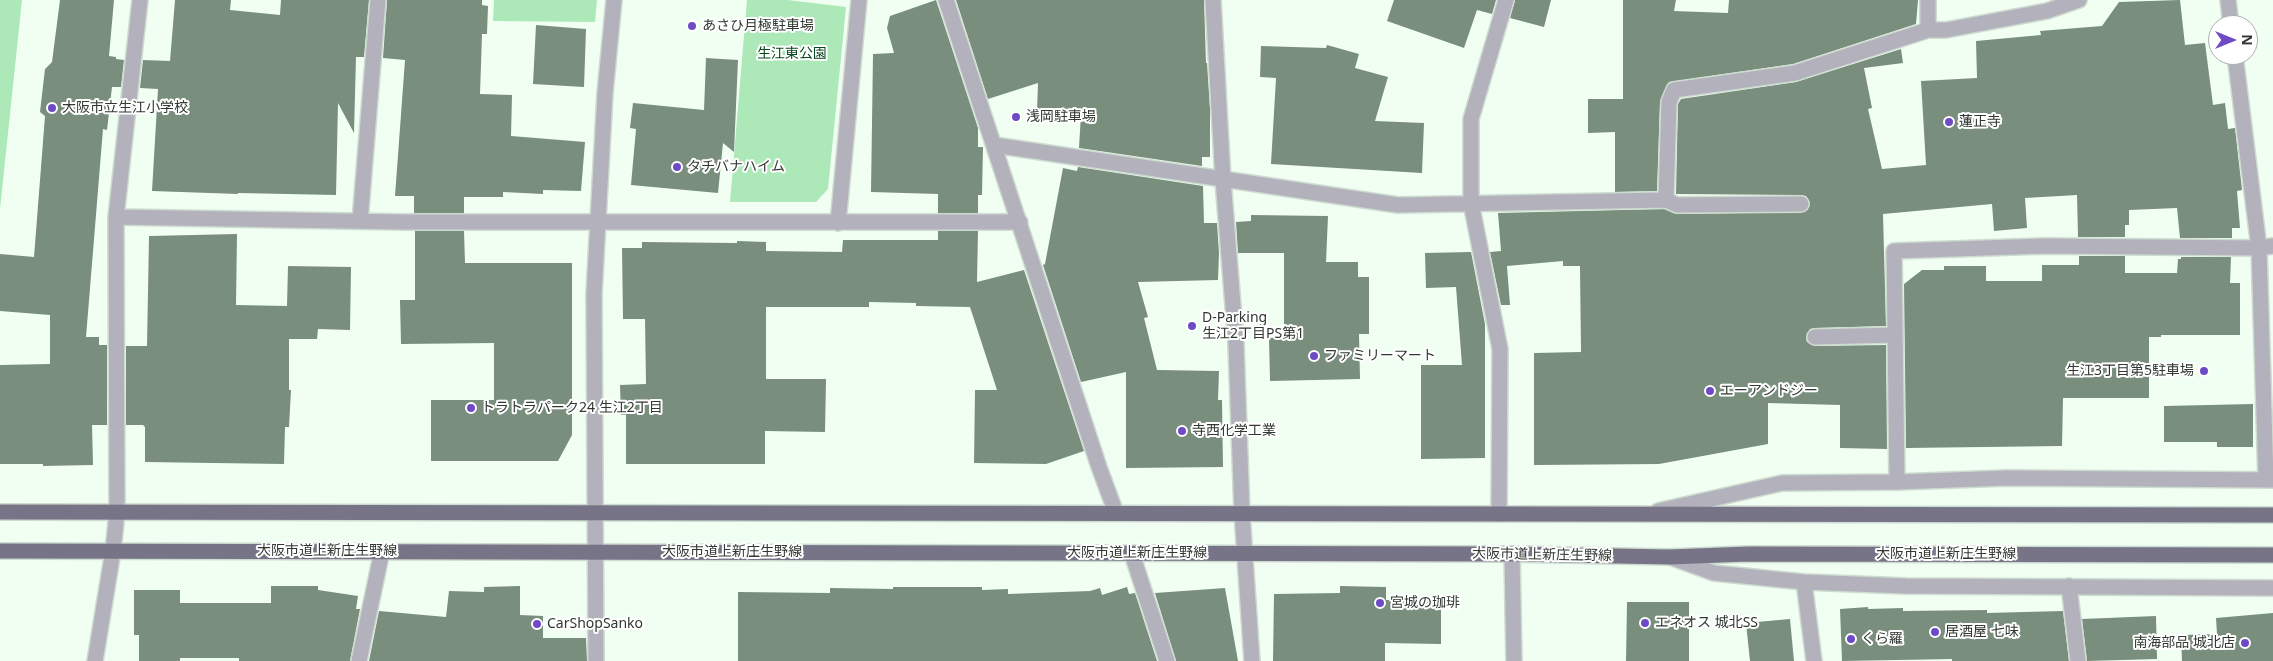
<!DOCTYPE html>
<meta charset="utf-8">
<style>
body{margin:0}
#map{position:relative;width:2273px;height:661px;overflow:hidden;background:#f1fff3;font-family:"Noto Sans",sans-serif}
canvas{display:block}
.north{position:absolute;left:2208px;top:15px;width:50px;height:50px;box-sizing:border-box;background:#fff;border:1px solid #acafad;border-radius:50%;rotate:90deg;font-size:14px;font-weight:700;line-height:20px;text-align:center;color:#303831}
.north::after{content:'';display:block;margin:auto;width:18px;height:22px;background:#6e4bc4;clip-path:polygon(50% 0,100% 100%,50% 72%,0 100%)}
</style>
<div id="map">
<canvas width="2273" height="661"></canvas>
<div class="north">N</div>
</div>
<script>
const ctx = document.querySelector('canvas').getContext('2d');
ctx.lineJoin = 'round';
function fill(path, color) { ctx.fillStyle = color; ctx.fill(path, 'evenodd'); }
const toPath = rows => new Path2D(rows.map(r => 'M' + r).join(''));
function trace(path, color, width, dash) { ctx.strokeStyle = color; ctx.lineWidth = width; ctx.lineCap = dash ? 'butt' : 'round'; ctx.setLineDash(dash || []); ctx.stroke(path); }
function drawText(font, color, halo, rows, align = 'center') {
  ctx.font = font + ' "Noto Sans","Noto Sans JP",sans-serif'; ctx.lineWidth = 4; ctx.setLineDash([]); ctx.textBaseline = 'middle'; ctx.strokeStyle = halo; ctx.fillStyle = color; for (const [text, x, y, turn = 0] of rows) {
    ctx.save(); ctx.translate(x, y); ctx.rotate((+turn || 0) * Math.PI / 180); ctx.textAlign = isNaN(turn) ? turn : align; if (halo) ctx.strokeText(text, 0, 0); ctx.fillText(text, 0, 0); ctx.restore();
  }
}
fill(toPath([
 [0,0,22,0,0,209],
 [494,0,597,0,595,22,493,21],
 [747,0,788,0,846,7,828,189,816,202,730,202]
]), '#ade8b9');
fill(toPath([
 [60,0,114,0,109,56,116,57,116,59,124,60,121,87,112,87,107,130,103,129,86,337,99,337,99,345,107,345,107,425,92,425,93,465,43,466,43,464,0,464,0,365,50,364,50,315,0,311,0,254,34,257,45,116,40,112,45,69,52,62],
 [175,0,231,0,230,10,280,15,281,0,369,0,364,57,356,57,354,133,338,103,336,195,238,193,238,194,152,191,158,89,140,88,143,60,170,61],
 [387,0,482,0,482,5,488,6,487,34,482,34,480,94,512,95,511,136,585,142,581,191,543,190,543,194,503,192,503,197,464,197,464,213,414,213,414,196,395,196,405,60,383,58],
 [936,0,978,128,978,147,983,147,982,195,978,195,978,213,938,213,938,194,871,192,873,54,894,53,887,28,890,16],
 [956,0,1204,0,1206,63,1207,63,1210,109,1210,157,1202,157,1202,166,1079,148,1081,114,1037,111,1038,83,988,99],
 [1394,0,1496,0,1492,14,1477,10,1464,48,1387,21],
 [1515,0,1551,0,1544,27,1510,18],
 [1623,0,1676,0,1674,11,1728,13,1729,0,1918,0,1916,24,1793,64,1669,82,1660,102,1657,191,1615,192,1615,132,1588,133,1588,99,1623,99],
 [2180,0,2185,45,2205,43,2213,105,2225,103,2228,129,2235,128,2242,190,2237,191,2240,228,2232,228,2232,238,2180,238,2177,208,2129,210,2129,225,2125,225,2125,237,2078,237,2077,195,2025,198,2027,228,1994,231,1992,204,1883,214,1886,326,1815,328,1810,329,1806,337,1807,342,1815,346,1886,345,1887,449,1840,448,1840,405,1768,403,1768,444,1659,464,1534,465,1534,353,1581,352,1580,266,1563,266,1563,261,1507,266,1510,305,1501,305,1490,252,1501,251,1498,213,1664,209,1677,214,1805,212,1810,203,1806,196,1801,195,1676,194,1678,104,1681,99,1796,82,1901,49,1903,63,1864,68,1872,108,1868,109,1882,169,1926,165,1921,81,1977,78,1976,41,2041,35,2040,31,2102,26,2119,2],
 [536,25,586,29,584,87,533,84],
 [1327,45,1359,54,1355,68,1388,77,1375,121,1424,123,1422,173,1271,164,1276,78,1260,77,1261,46,1326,48],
 [706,58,738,60,734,152,723,143,718,193,631,185,636,129,630,128,633,103,704,110],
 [1078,167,1203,186,1204,223,1217,223,1219,253,1218,280,1138,282,1148,317,1144,318,1157,370,1219,371,1218,400,1222,400,1223,467,1126,468,1126,372,1081,382,1043,265,1045,264,1063,168,1077,171],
 [1251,215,1328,216,1326,262,1358,262,1358,277,1369,277,1369,334,1359,334,1360,379,1270,381,1269,338,1284,337,1284,253,1238,253,1236,222,1251,221],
 [415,231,464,231,465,263,572,263,572,435,558,461,431,461,431,400,494,400,494,343,401,344,400,300,415,300],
 [938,231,978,231,977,282,1024,270,1084,451,1046,464,974,463,975,390,997,390,970,307,916,306,916,303,869,302,869,307,766,307,766,379,826,379,825,432,765,431,765,464,626,464,626,415,621,415,620,385,646,384,645,319,623,319,622,248,642,248,642,242,737,243,737,241,766,242,766,251,842,252,843,240,938,240],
 [237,234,236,305,287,306,288,266,351,267,350,330,318,329,317,339,289,339,289,390,291,390,289,427,285,427,284,464,145,462,145,427,143,425,126,425,126,346,147,346,149,236],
 [1471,252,1485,324,1485,458,1421,459,1421,365,1462,365,1456,287,1426,288,1425,253],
 [2079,256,2125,256,2125,273,2177,273,2178,259,2181,259,2181,257,2231,257,2230,283,2240,283,2240,335,2161,335,2161,337,2149,337,2149,398,2063,398,2062,446,1906,448,1904,284,1922,270,1944,270,1944,266,1986,266,1986,281,2042,281,2042,265,2079,265],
 [2253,404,2253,447,2217,447,2217,442,2164,442,2164,406],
 [271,586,318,586,318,590,358,596,356,609,360,609,350,661,239,661,239,658,180,658,180,661,139,661,139,635,134,635,134,590,180,590,180,603,271,603],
 [520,586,520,615,543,616,543,638,586,638,587,661,369,661,379,611,446,617,449,591,484,592,484,587],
 [1340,586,1386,587,1386,600,1441,601,1441,644,1385,643,1385,661,1273,661,1274,594,1340,593],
 [893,587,982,587,982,590,1008,589,1008,594,1090,591,1100,588,1102,595,1127,587,1129,594,1135,593,1157,661,738,661,738,592,830,593,830,588,893,589],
 [1225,588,1238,661,1176,661,1155,593],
 [1627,602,1689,602,1689,661,1626,661],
 [1868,607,1868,609,1903,608,1903,611,1987,610,1987,613,2063,611,2069,661,1952,661,1952,659,1842,661,1840,609],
 [2273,613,2273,661,2182,661,2181,635,2217,634,2216,618],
 [2156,616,2157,659,2087,661,2082,619],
 [1790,619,1794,661,1750,661,1746,623]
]), '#798e7d');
const minor = toPath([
 [946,0,1099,467,1116,513],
 [1213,0,1223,180,1236,344,1242,513,1252,661],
 [2228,0,2231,25],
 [1928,30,1928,0],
 [2235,55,2259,248,2266,480],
 [994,145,1398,205,1666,200,1669,102,1674,90,1795,73,1928,30,1946,30,2047,11,2079,0],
 [1666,200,1677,205,1801,204],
 [116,217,402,222,1020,222],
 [360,221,378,0],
 [838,223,859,0],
 [1815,337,1895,335],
 [1897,482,1894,251,2044,246,2259,248,2273,246],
 [1658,511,1782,483,1897,482,2007,478,2273,480],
 [1499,514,1500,349,1471,203,1471,119,1506,0],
 [1132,554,1167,661],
 [1512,554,1514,661],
 [1670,557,1714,573,1804,582,1905,586,2273,588],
 [1804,582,1814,661],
 [2069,586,2078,661],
 [95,661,113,551,117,512,116,217,140,0],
 [359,661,382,551],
 [596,661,594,294,605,93,614,0]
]);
const major = toPath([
 [0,512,2273,515],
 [0,551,1512,554,1669,557,1748,554,2273,555]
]);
trace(minor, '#cedbd0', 18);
trace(major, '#cedbd0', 18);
trace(minor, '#b2b1bc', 15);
trace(major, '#777487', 15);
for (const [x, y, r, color] of [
 [692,26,5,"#6e4bc4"],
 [52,108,5,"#6e4bc4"],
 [1016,117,5,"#6e4bc4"],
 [1949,122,5,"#6e4bc4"],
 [677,167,5,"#6e4bc4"],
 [1192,326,5,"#6e4bc4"],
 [1314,356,5,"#6e4bc4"],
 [2204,371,5,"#6e4bc4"],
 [1710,391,5,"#6e4bc4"],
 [471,408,5,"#6e4bc4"],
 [1182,431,5,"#6e4bc4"],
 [1380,603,5,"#6e4bc4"],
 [1645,623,5,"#6e4bc4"],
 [537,624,5,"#6e4bc4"],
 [1935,632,5,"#6e4bc4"],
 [1851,639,5,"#6e4bc4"],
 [2245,643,5,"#6e4bc4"]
]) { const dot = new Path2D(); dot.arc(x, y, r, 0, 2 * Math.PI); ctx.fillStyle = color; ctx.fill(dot); trace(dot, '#fff', 2); }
drawText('14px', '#303831', '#fff', [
 ["あさひ月極駐車場",702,26],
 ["大阪市立生江小学校",62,108],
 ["浅岡駐車場",1026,117],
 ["蓮正寺",1959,122],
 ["タチバナハイム",687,167],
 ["D-Parking",1202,318],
 ["生江2丁目PS第1",1202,334],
 ["ファミリーマート",1324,356],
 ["生江3丁目第5駐車場",2194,371,"right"],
 ["エーアンドジー",1720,391],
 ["トラトラパーク24 生江2丁目",481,408],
 ["寺西化学工業",1192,431],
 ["宮城の珈琲",1390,603],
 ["エネオス 城北SS",1655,623],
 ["CarShopSanko",547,624],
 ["居酒屋 七味",1945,632],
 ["くら羅",1861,639],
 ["南海部品 城北店",2235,643,"right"]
], 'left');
drawText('14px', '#06481f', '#fff', [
 ["生江東公園",792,54]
]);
drawText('14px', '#303831', '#fff', [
 ["大阪市道上新庄生野線",327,551],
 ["大阪市道上新庄生野線",732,552],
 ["大阪市道上新庄生野線",1137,553],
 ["大阪市道上新庄生野線",1946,554],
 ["大阪市道上新庄生野線",1542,555,1]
]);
</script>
